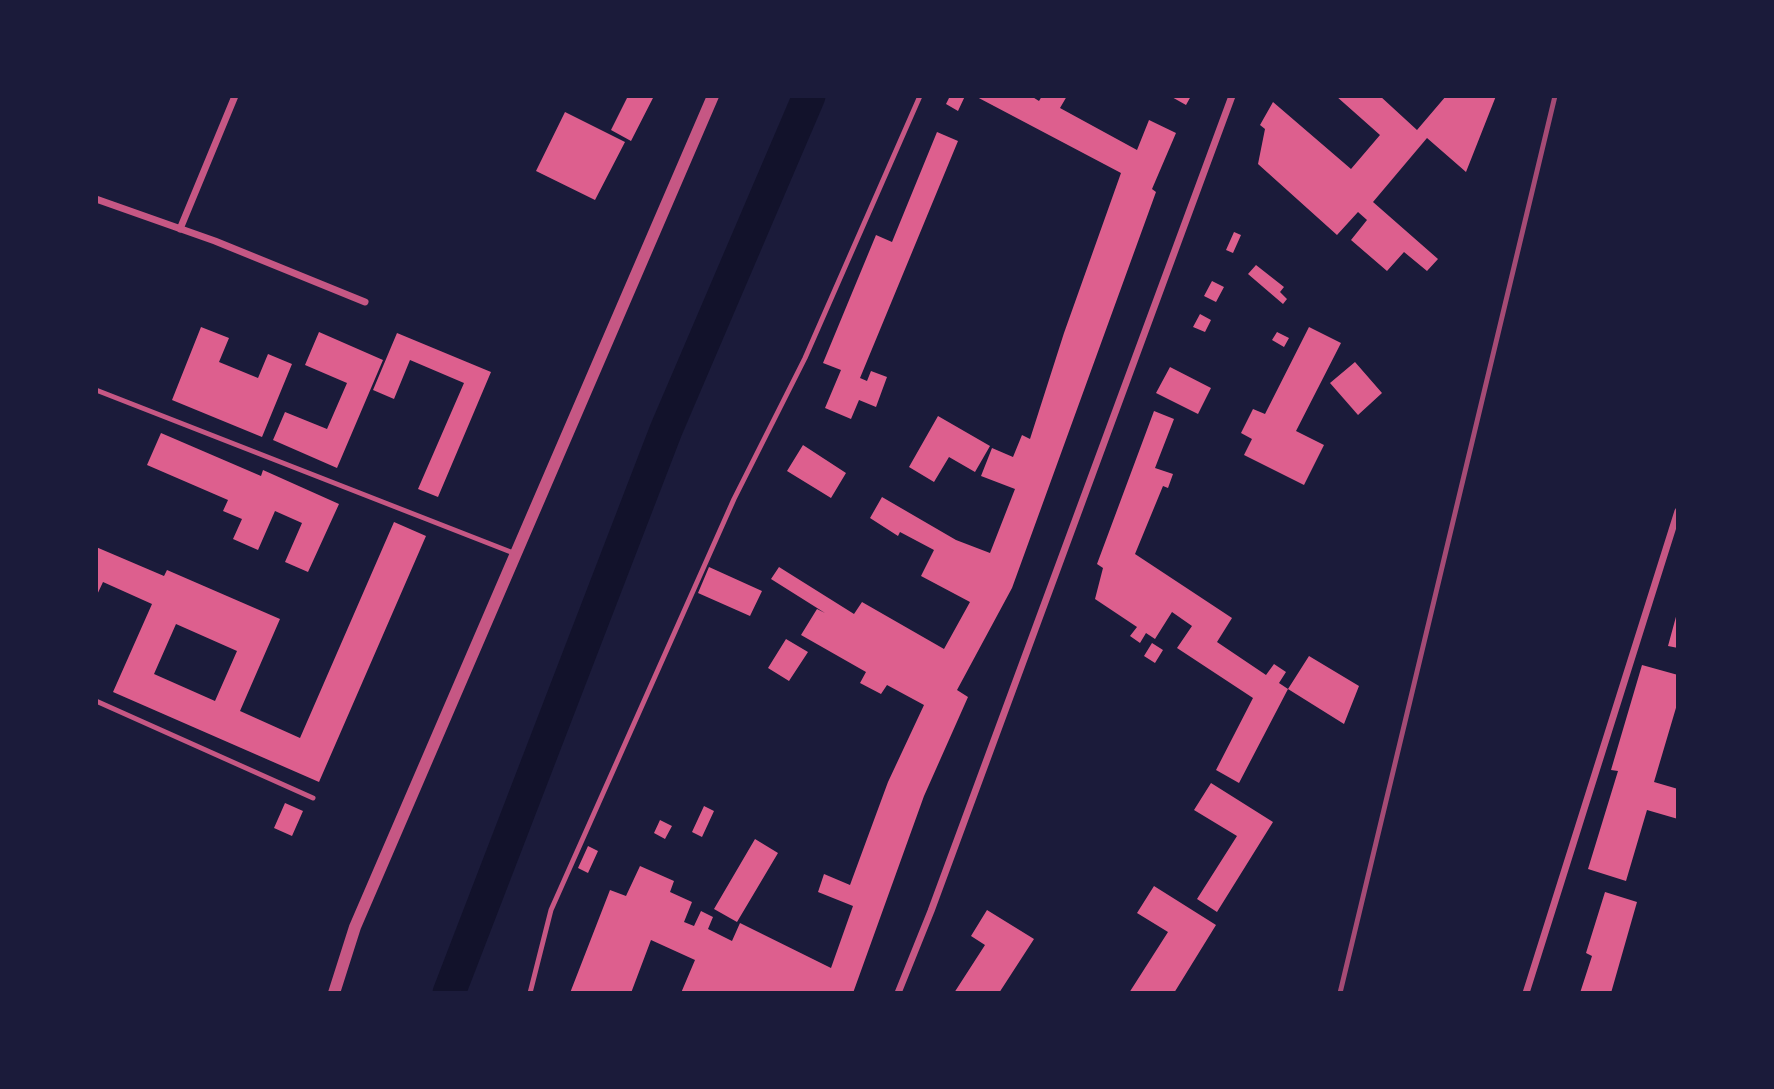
<!DOCTYPE html>
<style>
body{margin:0}
#map{position:relative;width:1774px;height:1089px;overflow:hidden;background:#1b1b3a;font-family:Helvetica,sans-serif}
canvas{display:block}
.frame{position:absolute;inset:0;border:98px solid #1b1b3a;pointer-events:none}
</style>
<div id="map">
<canvas width="1774" height="1089"></canvas>
<div class="frame"></div>
</div>
<script>
const ctx = document.querySelector('canvas').getContext('2d');
ctx.lineJoin = 'round';
const toPath = rows => new Path2D(rows.map(r => 'M' + r).join(''));
function trace(path, color, width, dash) { ctx.strokeStyle = color; ctx.lineWidth = width; ctx.lineCap = dash ? 'butt' : 'round'; ctx.setLineDash(dash || []); ctx.stroke(path); }
function fill(path, color) { ctx.fillStyle = color; ctx.fill(path, 'evenodd'); }
trace(toPath([
 [449,993,666,430,809,96]
]), '#12122b', 33);
fill(toPath([
 [628,96,654,96,631,141,611,130],
 [950,96,965,96,958,111,946,104],
 [975,96,1031,96,1039,101,1042,96,1067,96,1060,108,1137,150,1149,120,1176,133,1152,189,1156,192,1012,588,957,690,968,697,924,796,853,993,681,993,695,960,651,940,631,993,570,993,610,890,626,896,640,866,674,881,670,892,692,902,684,922,694,926,701,911,713,917,708,929,732,941,740,923,831,968,853,906,818,892,824,874,850,885,888,782,924,705,887,685,881,694,860,683,866,672,801,635,817,609,825,613,771,579,779,567,854,614,862,602,944,649,970,602,921,576,934,550,900,532,898,536,870,518,882,497,956,540,990,553,1015,489,981,476,992,448,1013,457,1022,435,1030,439,1064,333,1121,173],
 [1170,96,1191,96,1186,105],
 [1336,96,1380,96,1417,130,1446,96,1496,96,1466,172,1427,138,1373,202,1438,259,1427,271,1404,252,1387,271,1351,240,1367,220,1358,212,1337,235,1258,164,1265,129,1260,125,1273,102,1351,169,1380,135],
 [565,112,625,142,595,200,536,171],
 [937,132,958,141,860,378,867,381,871,371,887,377,876,407,859,400,851,419,825,408,841,370,823,363,876,235,892,242],
 [1234,232,1241,235,1233,253,1226,250],
 [1256,265,1284,287,1280,292,1287,299,1283,304,1248,274],
 [1212,281,1224,287,1216,302,1204,296],
 [1200,314,1211,320,1205,332,1193,327],
 [201,327,229,338,219,362,258,378,268,354,292,364,262,437,172,400],
 [1309,327,1341,343,1296,431,1324,445,1304,485,1244,455,1252,439,1241,433,1253,409,1265,414],
 [319,332,383,360,337,468,273,440,285,412,327,429,347,383,305,365],
 [1277,332,1289,338,1284,347,1272,340],
 [397,333,491,372,438,497,418,489,464,383,410,360,394,399,373,390],
 [1355,362,1382,393,1358,415,1330,383],
 [1170,367,1211,388,1198,414,1156,393],
 [1154,411,1174,419,1155,468,1173,474,1168,488,1163,486,1135,554,1232,618,1217,642,1266,675,1274,664,1286,672,1279,683,1288,689,1239,783,1216,770,1253,698,1177,648,1192,626,1172,612,1155,639,1146,633,1140,643,1130,636,1137,627,1095,599,1103,568,1097,564],
 [938,416,990,446,975,472,949,457,934,482,909,467],
 [161,433,261,476,263,470,339,504,308,572,285,562,302,523,275,511,258,550,233,539,242,519,223,511,228,500,147,465],
 [803,445,846,473,831,498,787,471],
 [394,522,426,536,319,782,113,692,152,604,103,582,96,597,96,547,164,576,167,570,280,619,240,711,300,738],
 [176,624,237,651,215,701,154,674],
 [709,567,762,591,750,616,698,593],
 [1677,613,1678,613,1678,648,1668,646],
 [786,639,808,652,789,681,768,668],
 [1152,643,1163,650,1155,663,1144,656],
 [1309,656,1359,686,1344,724,1288,689],
 [1642,665,1678,675,1678,701,1654,782,1678,789,1678,819,1647,810,1626,881,1588,869,1618,771,1611,770],
 [1211,783,1273,822,1217,912,1197,899,1237,836,1194,810],
 [285,803,303,811,292,836,274,828],
 [704,806,714,811,702,837,692,832],
 [660,820,672,826,665,839,654,833],
 [755,839,778,853,737,922,714,909],
 [588,846,598,851,588,873,578,868],
 [1154,886,1216,925,1174,993,1129,993,1168,932,1137,913],
 [1605,892,1637,902,1611,993,1580,993,1592,956,1586,953],
 [987,910,1034,939,999,993,954,993,985,945,971,936]
]), '#dd5f8e');
trace(toPath([
 [96,390,516,554],
 [96,701,313,798],
 [530,993,551,910,734,499,805,358,920,96]
]), '#c65784', 5);
trace(toPath([
 [96,199,215,241,365,302],
 [180,229,235,96],
 [898,993,931,911,1232,96],
 [1526,993,1678,511]
]), '#c65784', 7);
trace(toPath([
 [334,993,355,927,713,96]
]), '#c65784', 12);
trace(toPath([
 [1340,993,1555,96]
]), '#a44b75', 5);
</script>
